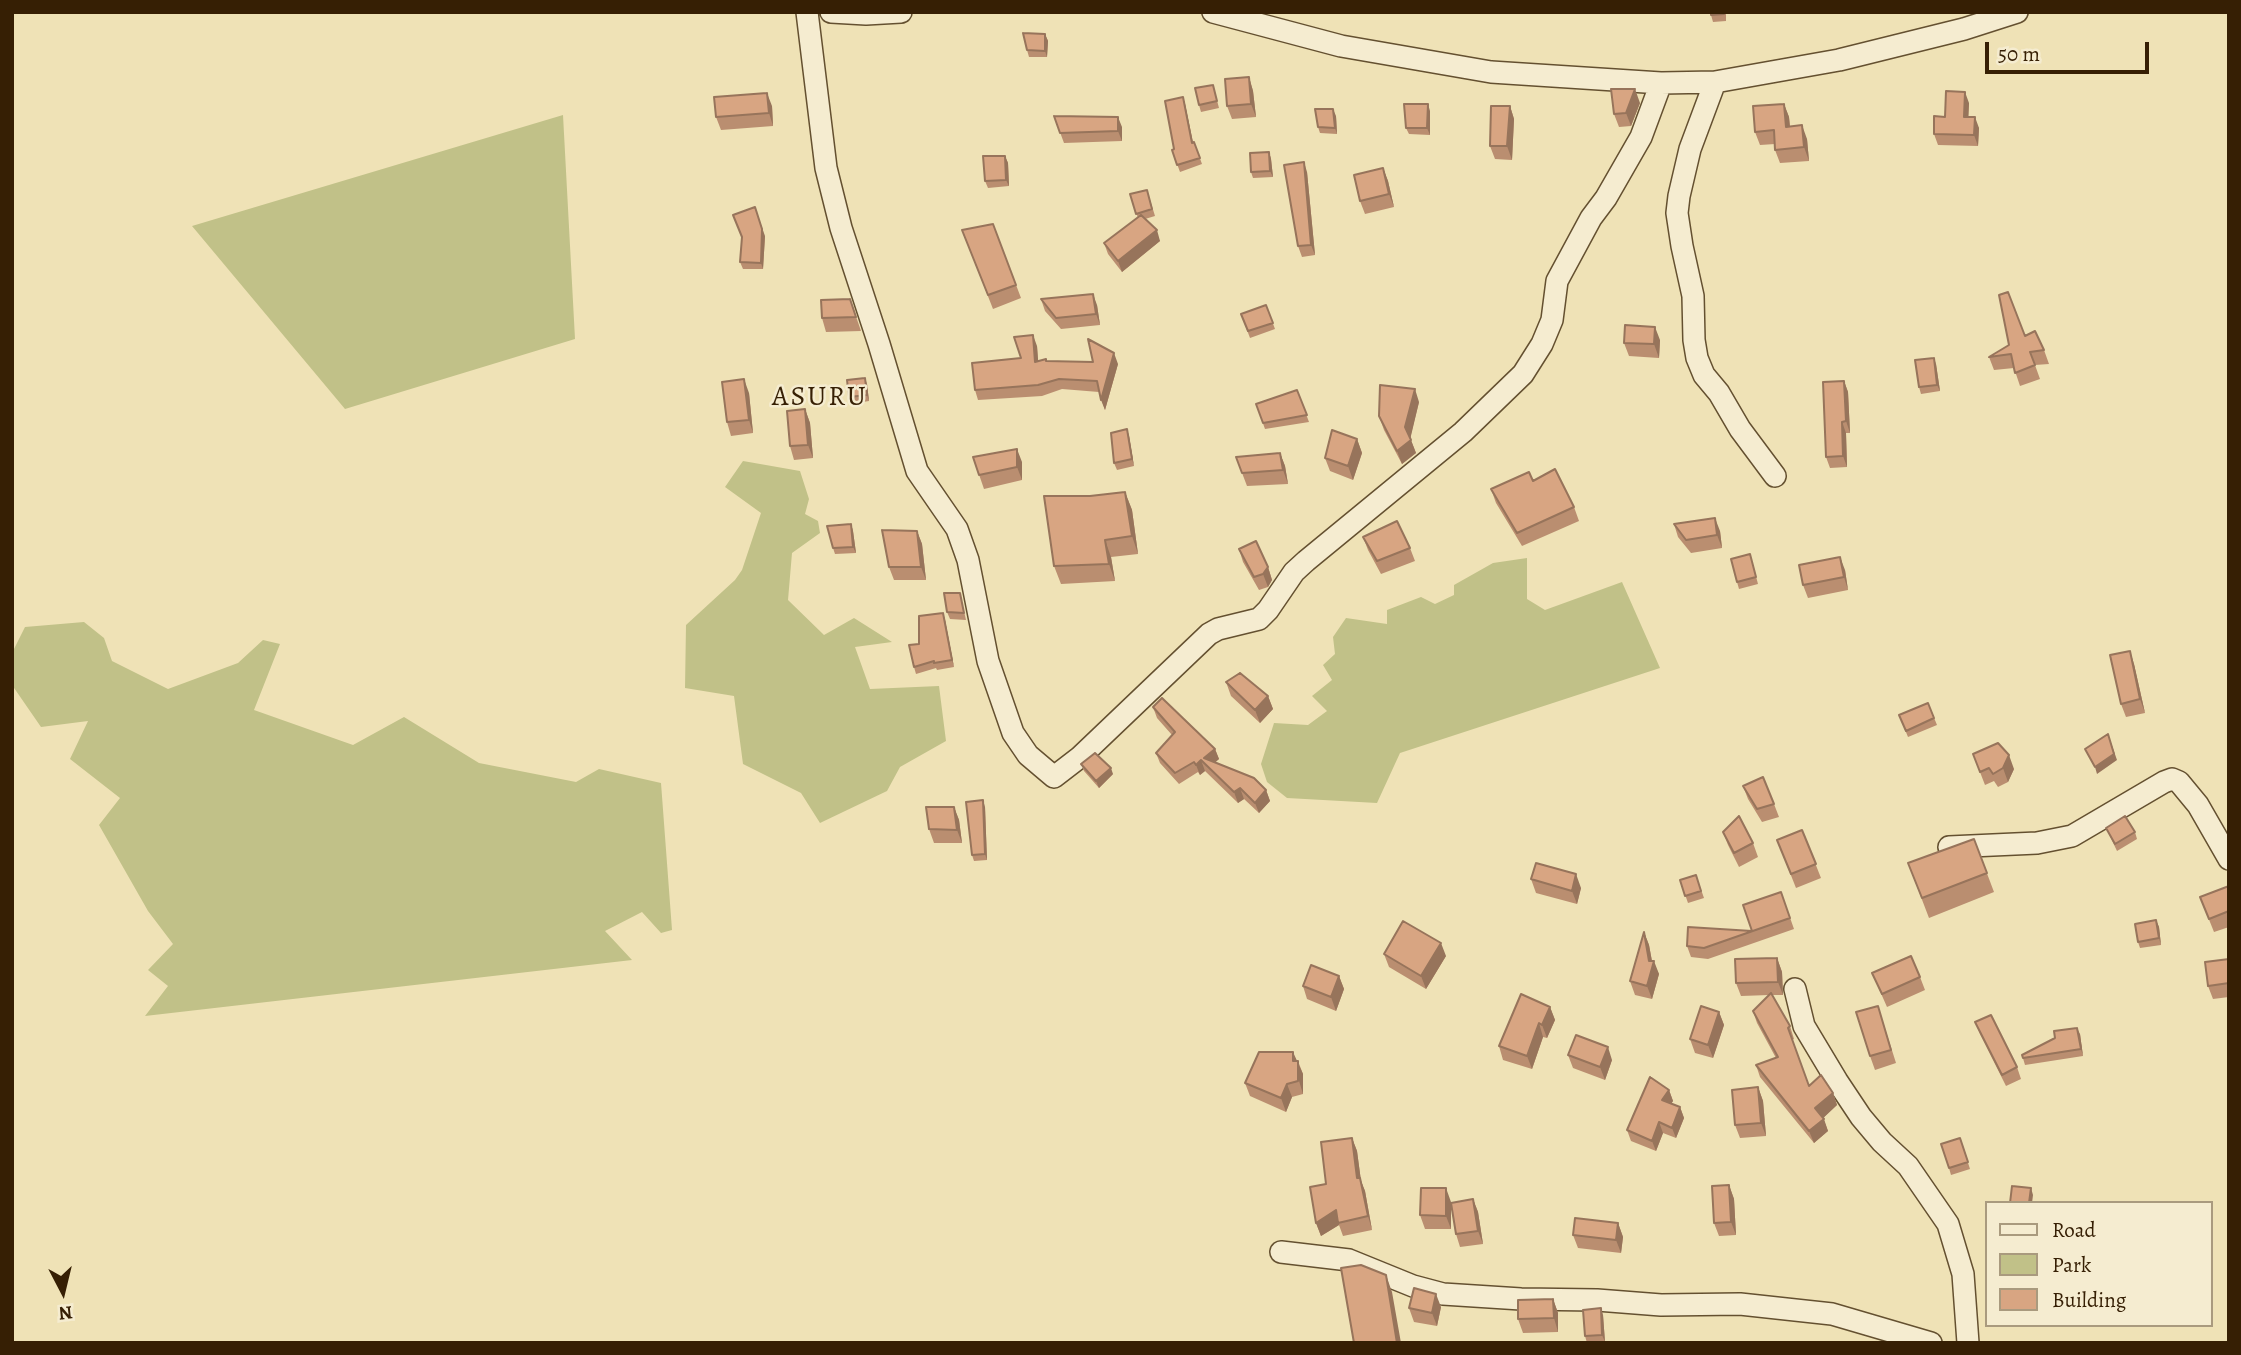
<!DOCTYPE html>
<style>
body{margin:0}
#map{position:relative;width:2241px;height:1355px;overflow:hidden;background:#efe2b6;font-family:Alegreya,serif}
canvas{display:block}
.frame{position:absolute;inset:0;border:14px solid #361f04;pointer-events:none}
.legend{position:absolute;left:1985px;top:1201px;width:228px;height:126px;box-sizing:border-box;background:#f5ecd0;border:2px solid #a99a7e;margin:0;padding:9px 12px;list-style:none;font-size:21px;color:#361f04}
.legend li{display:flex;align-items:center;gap:14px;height:35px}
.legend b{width:35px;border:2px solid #a99a7e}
.north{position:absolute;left:28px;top:1257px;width:70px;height:70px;-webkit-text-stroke:5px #f5ecd0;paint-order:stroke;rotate:173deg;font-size:19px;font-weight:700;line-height:28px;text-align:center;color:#361f04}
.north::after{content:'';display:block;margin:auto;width:24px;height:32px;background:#361f04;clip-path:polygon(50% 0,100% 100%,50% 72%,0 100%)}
.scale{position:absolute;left:1985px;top:42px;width:164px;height:32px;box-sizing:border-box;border:4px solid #361f04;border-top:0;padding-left:9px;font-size:21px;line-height:24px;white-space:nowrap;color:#361f04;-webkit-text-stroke:5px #f5ecd0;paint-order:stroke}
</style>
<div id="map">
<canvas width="2241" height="1355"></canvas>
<div class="frame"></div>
<ul class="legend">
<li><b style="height:9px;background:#f5ecd0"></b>Road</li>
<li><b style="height:19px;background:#c1c188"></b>Park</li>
<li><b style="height:19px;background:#d8a582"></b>Building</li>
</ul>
<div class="north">N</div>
<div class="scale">50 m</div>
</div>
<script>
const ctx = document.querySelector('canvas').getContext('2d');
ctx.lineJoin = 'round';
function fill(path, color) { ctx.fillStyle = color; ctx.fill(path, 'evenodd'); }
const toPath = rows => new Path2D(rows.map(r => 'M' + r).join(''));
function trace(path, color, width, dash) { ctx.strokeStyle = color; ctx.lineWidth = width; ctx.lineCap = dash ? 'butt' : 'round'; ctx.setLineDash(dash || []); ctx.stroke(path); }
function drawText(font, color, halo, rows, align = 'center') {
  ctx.font = font + ' Alegreya,serif'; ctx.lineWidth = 5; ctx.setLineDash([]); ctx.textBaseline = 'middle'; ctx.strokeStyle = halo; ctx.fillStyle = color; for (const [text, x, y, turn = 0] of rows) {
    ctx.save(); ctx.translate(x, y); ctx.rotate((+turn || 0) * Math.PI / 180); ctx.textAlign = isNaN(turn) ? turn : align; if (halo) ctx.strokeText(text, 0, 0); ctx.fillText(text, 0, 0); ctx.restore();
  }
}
fill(toPath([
 [563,115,575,339,345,409,192,226],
 [743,461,800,471,809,499,805,514,818,521,820,533,792,553,788,600,824,635,854,618,892,642,855,647,870,689,939,686,946,741,900,767,887,791,820,823,801,793,743,764,734,696,685,688,686,625,735,580,742,570,761,513,725,487],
 [1527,558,1527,599,1545,610,1622,582,1660,668,1400,753,1377,803,1287,798,1267,782,1261,764,1274,723,1308,725,1327,711,1312,696,1332,680,1323,665,1335,654,1333,637,1346,618,1387,624,1387,610,1421,597,1435,604,1454,595,1454,585,1493,563],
 [84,622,104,638,112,661,168,689,238,663,263,640,280,644,254,710,353,745,404,717,479,763,576,782,599,769,661,783,672,930,661,933,642,912,605,931,632,960,145,1016,168,986,148,970,173,944,148,911,99,825,120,798,70,759,88,721,41,727,12,685,12,653,25,627]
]), '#c1c188');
const minor = toPath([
 [807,12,826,168,841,228,879,344,917,471,957,529,968,560,988,661,1013,733,1028,755,1054,777,1080,757,1209,634,1218,629,1259,619,1268,610,1294,572,1306,561,1463,432,1523,374,1542,344,1552,320,1557,281,1591,218,1606,198,1641,137,1661,83],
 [831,12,866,14,901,12],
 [1213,12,1341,46,1491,72,1661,83,1715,82,1839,60,1964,29,2017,12],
 [1715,82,1690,149,1679,196,1677,213,1682,246,1693,296,1694,340,1697,358,1704,375,1719,393,1740,429,1775,476],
 [1949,847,2037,843,2072,836,2164,782,2172,779,2179,782,2198,805,2229,859],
 [1795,989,1804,1026,1837,1081,1861,1117,1882,1142,1908,1166,1948,1224,1963,1274,1968,1343],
 [1281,1252,1349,1260,1413,1286,1443,1294,1521,1299,1597,1300,1661,1305,1740,1304,1832,1314,1931,1343]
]);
trace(minor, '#645030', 24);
trace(minor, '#f5ecd0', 21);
fill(toPath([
 [1726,12,1726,21,1713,22,1711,15],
 [1045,34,1048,41,1047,57,1029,57,1027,50],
 [1249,77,1253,91,1256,117,1232,119,1227,106],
 [1213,85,1219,108,1201,112,1199,105],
 [1183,97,1185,104,1193,142,1194,142,1202,164,1180,172,1172,150,1174,149],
 [1640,103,1631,126,1619,127,1614,114],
 [1969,103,1968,117,1979,128,1978,146,1938,145,1934,134,1945,117],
 [1784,104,1789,117,1790,126,1807,139,1809,161,1780,163,1775,150,1775,144,1760,145,1755,132],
 [772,106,773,126,721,130,716,117],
 [1510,106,1514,119,1512,160,1495,159,1490,146],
 [1430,111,1430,135,1409,134,1406,128],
 [1054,116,1122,127,1122,141,1064,143],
 [1336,116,1337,134,1320,133,1318,127],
 [1269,152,1271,159,1273,177,1253,178,1251,172],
 [1005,156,1008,163,1009,186,988,188,985,181],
 [1383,168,1388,181,1394,207,1365,214,1360,201],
 [1307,172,1315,255,1302,257,1298,246],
 [1147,190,1155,216,1145,219,1160,241,1122,272,1108,254,1104,243,1138,218,1130,194],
 [993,224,1021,298,993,309,962,230],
 [765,236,763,269,743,269,740,262],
 [850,299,861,331,826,332,822,318],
 [1041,299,1097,305,1100,325,1061,329,1045,311],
 [1266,305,1275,329,1250,338,1241,314],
 [2025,336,2044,350,2049,364,2035,365,2040,379,2020,386,2014,368,1994,370,1989,357],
 [1660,340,1659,358,1629,356,1624,343],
 [1037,346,1038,361,1118,364,1105,410,1099,392,1062,389,1042,396,978,400,975,390,1021,358],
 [1936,364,1940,391,1921,394,1919,387],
 [1844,381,1848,392,1850,433,1846,433,1847,467,1830,468,1826,457],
 [867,384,869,401,851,404,849,397],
 [1297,390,1309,422,1265,429,1256,404],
 [749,393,753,433,731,436,727,422],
 [1419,402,1410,438,1416,453,1402,464,1384,430,1379,416],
 [805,409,810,423,813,458,794,460,790,446],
 [1129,436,1134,466,1117,470,1114,463],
 [1357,439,1362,453,1353,480,1330,471,1325,458],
 [1280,453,1285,466,1288,484,1247,486,1236,457],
 [973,457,1022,462,1022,480,984,489],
 [1533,481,1574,507,1579,521,1522,546,1496,503,1491,489],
 [1125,492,1132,510,1138,554,1111,557,1115,581,1061,584,1054,566,1090,496],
 [851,524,853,531,856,553,835,554,833,548],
 [1674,524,1720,531,1722,548,1691,553,1678,537],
 [917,531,922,544,926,580,894,580,889,567],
 [1363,537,1410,548,1415,561,1381,574,1368,550],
 [1239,549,1268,567,1272,580,1268,587,1259,590,1243,562],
 [1752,561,1758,584,1739,589,1737,582],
 [1845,570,1848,590,1808,598,1803,585],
 [960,593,966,620,950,619,947,612],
 [945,620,954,667,937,670,936,668,916,674,914,667,919,644],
 [2134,664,2145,713,2126,717,2121,704],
 [1226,682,1268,696,1273,709,1260,723,1231,696],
 [1928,703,1937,725,1908,737,1899,715],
 [1153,707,1215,749,1219,759,1215,762,1266,790,1270,801,1259,813,1244,799,1238,803,1205,771,1200,775,1198,772,1179,784,1160,763,1156,753,1172,735,1157,718],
 [1973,754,2014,769,2008,782,1998,787,1994,781,1985,785],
 [1081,764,1113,774,1099,788,1084,771],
 [1743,786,1774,804,1779,817,1762,822,1748,799],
 [954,807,959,820,962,843,934,843,929,829],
 [985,807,987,860,974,861,972,855],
 [2106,828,2135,832,2137,839,2117,851],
 [1802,830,1821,878,1796,888,1777,840],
 [1723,832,1753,843,1758,857,1739,867,1728,845],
 [1974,839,1994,892,1929,918,1908,863],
 [1696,875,1704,898,1688,903,1680,880],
 [1531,879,1581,888,1577,904,1536,893],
 [2229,886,2229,927,2214,932,2200,897],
 [1781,892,1794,929,1708,959,1691,957,1687,946,1752,931],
 [2156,920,2159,927,2161,945,2140,948,2138,942],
 [1644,932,1649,945,1652,961,1659,974,1652,999,1635,995,1630,981],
 [1384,954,1446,956,1426,989,1389,967],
 [1777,958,1782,972,1783,995,1772,995,1790,1026,1794,1039,1792,1040,1809,1086,1833,1093,1837,1105,1823,1118,1828,1131,1814,1143,1760,1077,1756,1065,1776,1058,1757,1023,1753,1011,1769,995,1741,996,1736,983],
 [2229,959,2229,997,2213,999,2208,986],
 [1872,973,1920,977,1925,990,1887,1007],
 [1339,976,1344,989,1336,1011,1307,999,1303,986],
 [1878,1006,1896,1063,1875,1070,1870,1056],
 [1550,1007,1555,1020,1547,1038,1543,1037,1532,1069,1503,1060,1499,1046],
 [1719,1012,1724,1025,1713,1058,1695,1053,1690,1039],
 [1975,1022,2017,1067,2021,1079,2006,1086,1980,1034],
 [2080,1034,2083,1056,2025,1065,2022,1055],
 [1568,1055,1612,1060,1605,1080,1573,1068],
 [1296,1061,1298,1061,1303,1074,1303,1094,1292,1097,1286,1112,1250,1096,1245,1083],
 [1758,1087,1763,1101,1766,1136,1740,1138,1735,1125],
 [1669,1090,1673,1101,1671,1104,1680,1107,1684,1118,1676,1138,1663,1133,1656,1151,1631,1141,1627,1130],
 [1352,1138,1357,1151,1361,1181,1365,1191,1372,1230,1343,1236,1339,1225,1321,1236,1316,1223,1326,1184],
 [1960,1138,1970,1169,1951,1175,1949,1168],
 [1729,1185,1734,1199,1736,1235,1719,1236,1714,1223],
 [1473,1199,1478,1212,1483,1244,1460,1247,1456,1234,1451,1206,1451,1229,1425,1229,1420,1215,1451,1203],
 [1618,1223,1623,1237,1621,1253,1578,1248,1573,1235],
 [1553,1299,1558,1313,1558,1332,1523,1333,1518,1319],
 [1441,1307,1437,1326,1414,1322,1409,1308],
 [1603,1315,1605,1342,1587,1343,1585,1336]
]), '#ba8e70');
fill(toPath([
 [1045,34,1048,41,1047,57,1045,51],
 [1249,77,1253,91,1256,117,1251,104],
 [1635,89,1640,103,1631,126,1626,113],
 [1965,92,1969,103,1968,128,1964,117],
 [767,93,772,106,773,126,769,113],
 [1183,97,1185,104,1194,149,1192,143],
 [1428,104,1430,111,1430,135,1427,128],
 [1784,104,1789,117,1791,140,1786,127],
 [1510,106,1514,119,1512,160,1507,146],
 [1333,109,1336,116,1337,134,1335,128],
 [1118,117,1122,127,1122,141,1118,131],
 [1975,117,1979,128,1978,146,1974,135],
 [1802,125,1807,139,1809,161,1804,147],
 [1269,152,1271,159,1273,177,1270,171],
 [1005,156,1008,163,1009,186,1006,180],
 [1304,162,1307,172,1315,255,1311,245],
 [1383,168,1388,181,1394,207,1389,194],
 [755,207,765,236,763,269,761,263],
 [1157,230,1160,241,1122,272,1118,261],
 [1093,294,1097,305,1100,325,1096,314],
 [1655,327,1660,340,1659,358,1654,344],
 [1033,335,1037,346,1039,372,1035,362],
 [1114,353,1118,364,1105,410,1101,400],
 [1934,358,1936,364,1940,391,1937,385],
 [865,378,867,384,869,401,867,395],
 [744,379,749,393,753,433,749,420],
 [1844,381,1848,392,1850,433,1846,421],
 [1415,389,1419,402,1410,440,1405,427],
 [805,409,810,423,813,458,808,445],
 [1842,422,1846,433,1847,467,1843,456],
 [1127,429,1129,436,1134,466,1132,459],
 [1357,439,1362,453,1353,480,1348,466],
 [1411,440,1416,453,1402,464,1397,451],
 [1017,449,1022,462,1022,480,1017,467],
 [1280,453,1285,466,1288,484,1283,470],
 [1125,492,1132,510,1138,554,1132,536],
 [1715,518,1720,531,1722,548,1717,535],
 [851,524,853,531,856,553,853,547],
 [917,531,922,544,926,580,921,567],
 [1105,540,1111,557,1115,581,1109,564],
 [1840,557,1845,570,1848,590,1844,577],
 [1268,567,1272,580,1268,587,1263,574],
 [943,613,945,620,954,667,952,660],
 [2130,651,2134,664,2145,713,2140,699],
 [1268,696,1273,709,1260,723,1255,710],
 [2108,734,2117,760,2097,774,2095,767],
 [1215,749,1219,759,1209,768,1204,758],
 [2009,755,2014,769,2008,782,2003,768],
 [1201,760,1205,771,1200,775,1196,765],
 [1111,768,1113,774,1099,788,1096,781],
 [1240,788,1244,799,1238,803,1234,792],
 [1266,790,1270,801,1259,813,1255,803],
 [983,800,985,807,987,860,985,854],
 [954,807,959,820,962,843,957,830],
 [1576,874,1581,888,1577,904,1572,891],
 [2156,920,2159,927,2161,945,2159,938],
 [1644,932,1649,945,1653,967,1654,961,1659,974,1652,999,1647,986,1649,961],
 [1441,943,1446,956,1426,989,1421,976],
 [1777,958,1782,972,1783,995,1778,982],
 [1339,976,1344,989,1336,1011,1331,997],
 [1550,1007,1555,1020,1547,1038,1542,1025],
 [1719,1012,1724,1025,1713,1058,1708,1045],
 [1539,1023,1543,1037,1532,1069,1527,1056],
 [2077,1028,2080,1034,2083,1056,2081,1049],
 [1608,1047,1612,1060,1605,1080,1600,1067],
 [1293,1052,1303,1074,1303,1094,1293,1061],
 [1287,1084,1292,1097,1286,1112,1281,1098],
 [1758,1087,1763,1101,1766,1136,1761,1123],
 [1669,1090,1673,1101,1666,1111,1662,1100],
 [1833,1093,1837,1105,1820,1121,1815,1108],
 [1680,1107,1684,1118,1676,1138,1672,1128],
 [1824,1119,1828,1131,1814,1143,1809,1131],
 [1659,1122,1663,1133,1656,1151,1652,1141],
 [1352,1138,1357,1151,1361,1181,1365,1191,1372,1230,1368,1216,1357,1178],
 [1729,1185,1734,1199,1736,1235,1731,1222],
 [1446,1188,1451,1202,1451,1229,1446,1216],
 [2031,1188,2033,1195,2032,1203,2029,1203],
 [1473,1199,1478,1212,1483,1244,1478,1231],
 [1336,1210,1339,1225,1321,1236,1316,1223],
 [1618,1223,1623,1237,1621,1253,1616,1240],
 [1386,1275,1392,1292,1401,1343,1397,1343],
 [1436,1294,1441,1307,1437,1326,1432,1313],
 [1553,1299,1558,1313,1558,1332,1554,1318],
 [1601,1308,1603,1315,1605,1342,1602,1335]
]), '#97745b');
const building = toPath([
 [1711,12,1724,12,1724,14,1711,15,1711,12],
 [1023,33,1045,34,1045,51,1027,50,1023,33],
 [1249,77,1251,104,1227,106,1225,79,1249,77],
 [1213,85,1217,101,1199,105,1195,88,1213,85],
 [1611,89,1635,89,1626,113,1614,114,1611,89],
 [1946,91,1965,92,1964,117,1975,117,1974,135,1934,134,1934,116,1945,117,1946,91],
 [767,93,769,113,716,117,714,97,767,93],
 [1183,97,1192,143,1194,142,1200,158,1177,165,1172,150,1174,149,1165,101,1183,97],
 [1404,104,1428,104,1427,128,1406,128,1404,104],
 [1784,104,1786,127,1802,125,1804,147,1775,150,1774,130,1755,132,1753,106,1784,104],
 [1491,106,1510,106,1507,146,1490,146,1491,106],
 [1315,109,1333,109,1335,128,1318,127,1315,109],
 [1054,116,1118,117,1118,131,1060,133,1054,116],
 [1269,152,1270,171,1251,172,1250,153,1269,152],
 [983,156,1005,156,1006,180,985,181,983,156],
 [1304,162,1311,245,1298,246,1284,165,1304,162],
 [1383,168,1389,194,1360,201,1354,175,1383,168],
 [1147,190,1152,209,1136,214,1130,194,1147,190],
 [755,207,762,229,761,263,740,262,742,237,733,215,755,207],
 [1141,215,1157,230,1118,261,1104,243,1141,215],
 [993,224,1016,285,988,295,962,230,993,224],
 [2008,292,2025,336,2035,331,2044,350,2030,352,2035,365,2015,373,2011,354,1989,357,2009,345,1999,295,2008,292],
 [1093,294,1096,314,1056,318,1041,299,1093,294],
 [850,299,856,317,822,318,821,300,850,299],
 [1266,305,1273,323,1248,331,1241,314,1266,305],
 [1625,325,1655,327,1654,344,1624,343,1625,325],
 [1033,335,1035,362,1046,359,1046,361,1093,362,1088,339,1114,353,1101,400,1097,381,1059,379,1038,385,975,390,972,363,1021,358,1014,337,1033,335],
 [1934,358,1937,385,1919,387,1915,360,1934,358],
 [865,378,867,395,849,397,847,380,865,378],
 [744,379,749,420,727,422,722,382,744,379],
 [1844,381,1846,421,1842,422,1843,456,1826,457,1823,382,1844,381],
 [1380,385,1415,389,1405,427,1411,440,1397,451,1379,416,1380,385],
 [1297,390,1307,415,1263,423,1256,404,1297,390],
 [805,409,808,445,790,446,787,411,805,409],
 [1127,429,1132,459,1114,463,1111,433,1127,429],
 [1332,430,1357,439,1348,466,1325,458,1332,430],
 [1017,449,1017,467,979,475,973,457,1017,449],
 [1280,453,1283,470,1242,473,1236,457,1280,453],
 [1555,469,1574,507,1517,533,1491,489,1529,472,1533,481,1555,469],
 [1125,492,1132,536,1105,540,1109,564,1054,566,1044,496,1090,496,1125,492],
 [1715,518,1717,535,1686,540,1674,524,1715,518],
 [1397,521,1410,548,1377,561,1363,537,1397,521],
 [851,524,853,547,833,548,827,526,851,524],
 [882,530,917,531,921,567,889,567,882,530],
 [1256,541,1268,567,1263,574,1254,577,1239,549,1256,541],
 [1750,554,1756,577,1737,582,1731,559,1750,554],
 [1840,557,1844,577,1803,585,1799,565,1840,557],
 [944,593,960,593,964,613,947,612,944,593],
 [943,613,952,660,934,663,934,661,914,667,909,645,919,644,919,616,943,613],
 [2130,651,2140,699,2121,704,2110,655,2130,651],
 [1240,673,1268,696,1255,710,1226,682,1240,673],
 [1162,698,1215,749,1204,758,1254,778,1266,790,1255,803,1240,788,1234,792,1201,760,1196,765,1194,762,1175,773,1156,753,1175,732,1153,707,1162,698],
 [1928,703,1934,718,1906,731,1899,715,1928,703],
 [2108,734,2114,754,2095,767,2085,749,2108,734],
 [1998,743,2009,755,2003,768,1993,774,1989,768,1980,772,1973,754,1998,743],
 [1095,753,1111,768,1096,781,1081,764,1095,753],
 [1763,777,1774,804,1757,809,1743,786,1763,777],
 [983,800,985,854,972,855,966,802,983,800],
 [926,807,954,807,957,830,929,829,926,807],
 [1739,816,1753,843,1734,853,1723,832,1739,816],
 [2125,816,2135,832,2115,844,2106,828,2125,816],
 [1802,830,1816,864,1791,874,1777,840,1802,830],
 [1974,839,1987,873,1922,898,1908,863,1974,839],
 [1536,863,1576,874,1572,891,1531,879,1536,863],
 [1696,875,1701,891,1685,896,1680,880,1696,875],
 [2229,886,2229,911,2209,919,2200,897,2229,886],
 [1781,892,1790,918,1704,948,1687,946,1688,927,1752,931,1743,905,1781,892],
 [2156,920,2159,938,2138,942,2135,924,2156,920],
 [1403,921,1441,943,1421,976,1384,954,1403,921],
 [1644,932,1649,961,1654,961,1647,986,1630,981,1644,932],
 [1911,956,1920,977,1882,994,1872,973,1911,956],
 [1777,958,1778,982,1736,983,1735,959,1777,958],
 [2229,959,2229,983,2208,986,2205,962,2229,959],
 [1311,965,1339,976,1331,997,1303,986,1311,965],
 [1771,993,1790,1026,1788,1028,1809,1086,1821,1075,1833,1093,1815,1108,1824,1119,1809,1131,1756,1065,1778,1057,1753,1011,1771,993],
 [1521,994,1550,1007,1542,1025,1539,1023,1527,1056,1499,1046,1521,994],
 [1701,1006,1719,1012,1708,1045,1690,1039,1701,1006],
 [1878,1006,1891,1050,1870,1056,1856,1012,1878,1006],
 [1991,1015,2017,1067,2002,1075,1975,1022,1991,1015],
 [2077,1028,2081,1049,2023,1058,2022,1055,2055,1038,2054,1031,2077,1028],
 [1576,1035,1608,1047,1600,1067,1568,1055,1576,1035],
 [1259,1052,1293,1052,1293,1061,1298,1061,1298,1081,1287,1084,1281,1098,1245,1083,1259,1052],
 [1650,1077,1669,1090,1662,1100,1680,1107,1672,1128,1659,1122,1652,1141,1627,1130,1650,1077],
 [1758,1087,1761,1123,1735,1125,1732,1090,1758,1087],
 [1352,1138,1357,1178,1360,1178,1368,1216,1338,1223,1336,1210,1316,1223,1310,1187,1326,1184,1321,1142,1352,1138],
 [1960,1138,1968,1162,1949,1168,1941,1144,1960,1138],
 [1729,1185,1731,1222,1714,1223,1712,1186,1729,1185],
 [2012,1186,2031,1188,2029,1203,2010,1203,2012,1186],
 [1421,1188,1446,1188,1446,1216,1420,1215,1421,1188],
 [1473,1199,1478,1231,1456,1234,1451,1203,1473,1199],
 [1575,1218,1618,1223,1616,1240,1573,1235,1575,1218],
 [1361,1265,1386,1275,1397,1343,1354,1343,1341,1268,1361,1265],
 [1414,1288,1436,1294,1432,1313,1409,1308,1414,1288],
 [1553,1299,1554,1318,1518,1319,1518,1300,1553,1299],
 [1601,1308,1602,1335,1585,1336,1583,1310,1601,1308]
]);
fill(building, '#d8a582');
trace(building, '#97745b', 2);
ctx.letterSpacing = '2px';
drawText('28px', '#361f04', '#f5ecd0', [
 ["ASURU",820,398]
]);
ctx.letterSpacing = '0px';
</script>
